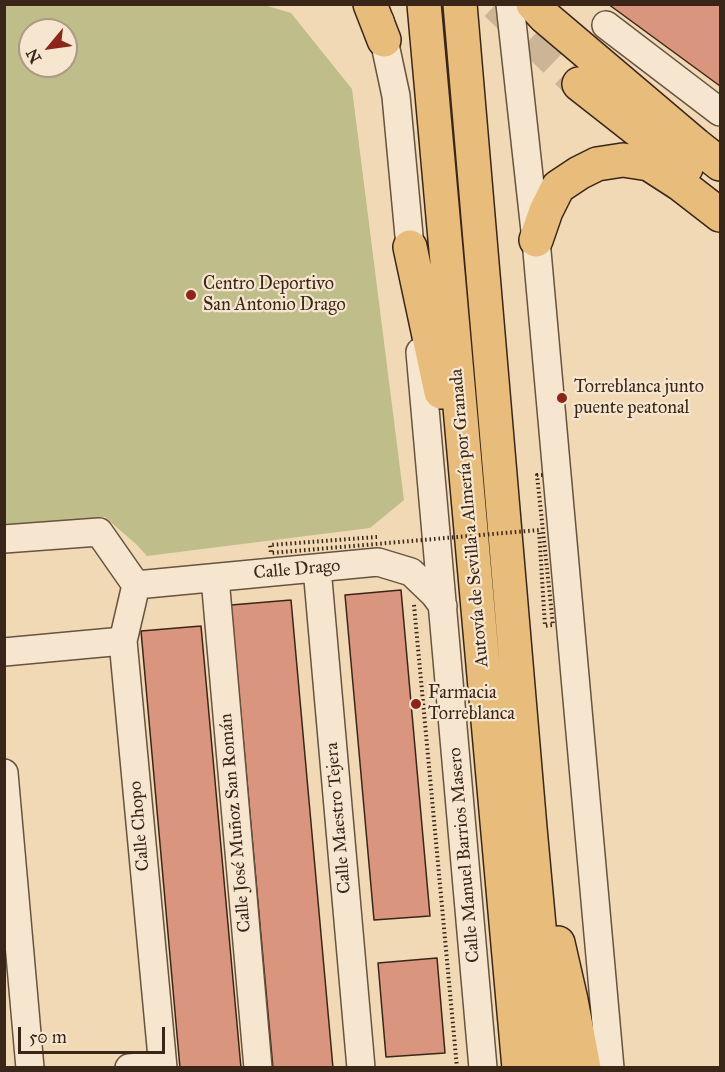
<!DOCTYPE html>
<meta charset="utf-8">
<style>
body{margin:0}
#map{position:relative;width:725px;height:1072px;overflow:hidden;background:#f1d9b5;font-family:"IM FELL Great Primer",serif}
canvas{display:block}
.frame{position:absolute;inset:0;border:6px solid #392618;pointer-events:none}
.north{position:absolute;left:18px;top:18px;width:60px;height:60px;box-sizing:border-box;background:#f6e6cf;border:2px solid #aa9986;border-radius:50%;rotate:241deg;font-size:16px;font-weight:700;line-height:24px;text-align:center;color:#392618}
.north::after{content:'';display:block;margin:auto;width:21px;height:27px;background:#8f2418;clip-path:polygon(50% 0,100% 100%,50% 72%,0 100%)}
.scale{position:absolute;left:18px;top:1027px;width:147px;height:27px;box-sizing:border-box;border:3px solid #392618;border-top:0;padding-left:8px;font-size:18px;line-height:21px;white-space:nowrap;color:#392618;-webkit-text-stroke:4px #f6e6cf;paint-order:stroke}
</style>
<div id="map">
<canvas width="725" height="1072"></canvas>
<div class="frame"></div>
<div class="north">N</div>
<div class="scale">50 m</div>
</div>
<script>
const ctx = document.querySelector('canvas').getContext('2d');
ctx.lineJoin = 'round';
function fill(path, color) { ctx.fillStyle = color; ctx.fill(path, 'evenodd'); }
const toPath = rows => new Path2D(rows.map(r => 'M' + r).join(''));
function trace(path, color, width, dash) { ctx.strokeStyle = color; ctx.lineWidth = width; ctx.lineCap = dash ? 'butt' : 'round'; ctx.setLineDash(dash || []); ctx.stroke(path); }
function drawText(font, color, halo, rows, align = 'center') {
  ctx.font = font + ' "IM FELL Great Primer",serif'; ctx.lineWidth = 4.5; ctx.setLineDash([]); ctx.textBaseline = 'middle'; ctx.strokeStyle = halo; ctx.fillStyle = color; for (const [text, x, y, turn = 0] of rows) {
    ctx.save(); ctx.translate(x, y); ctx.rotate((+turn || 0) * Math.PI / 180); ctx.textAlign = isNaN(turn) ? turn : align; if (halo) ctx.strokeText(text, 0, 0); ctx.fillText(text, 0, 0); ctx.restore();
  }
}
fill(toPath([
 [4,5,264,5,291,13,352,89,404,500,370,528,147,556,137,545,105,517,5,525],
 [30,30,66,30,66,66,30,66]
]), '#bfbe8a');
const building = toPath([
 [608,4,720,4,720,86,608,4],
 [401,590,430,916,374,920,345,595,401,590],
 [291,600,333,1068,273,1068,231,605,291,600],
 [201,626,241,1068,180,1068,141,631,201,626],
 [437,958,445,1053,386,1057,378,963,437,958]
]);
fill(building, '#da957f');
trace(building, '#392618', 1.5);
trace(toPath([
 [496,4,579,84]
]), '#ccb596', 33, [33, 16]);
const minor = toPath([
 [510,4,536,240,610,1068],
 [380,21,396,96,412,268],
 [606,25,720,112],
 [420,352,483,1068],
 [4,539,99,532,136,585],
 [317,568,361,1068],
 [215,578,258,1068],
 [136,585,123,641,163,1068],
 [136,585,378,562,411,572,434,594,443,606],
 [4,652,123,641],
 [4,773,30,1068],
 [129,1068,162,1065]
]);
const major = toPath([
 [370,4,384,40],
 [533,4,545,17,696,145,720,164],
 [579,84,686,168],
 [536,240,546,211,558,187,579,173,597,164,623,160,649,164,680,184,720,215]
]);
const highway = toPath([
 [424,4,519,1068],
 [460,4,530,828,552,1068],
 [410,247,441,392],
 [558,943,571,1000,584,1068]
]);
trace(minor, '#67533f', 30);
trace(major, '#392618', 36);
trace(highway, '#392618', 36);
trace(toPath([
 [414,605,457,1068]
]), '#392618', 4, [1.5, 3]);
trace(minor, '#f6e6cf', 27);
trace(major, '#e8bc7a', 33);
trace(highway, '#e8bc7a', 33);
trace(toPath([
 [377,537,270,545,271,553,539,530,545,626,553,625,537,475,544,475]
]), '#392618', 4, [1.5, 3]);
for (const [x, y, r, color] of [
 [191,295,6,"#8f2418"],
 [562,398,6,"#8f2418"],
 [416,704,6,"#8f2418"]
]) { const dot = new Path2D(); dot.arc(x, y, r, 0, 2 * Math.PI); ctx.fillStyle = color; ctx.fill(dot); trace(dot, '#f6e6cf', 2); }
drawText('18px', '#392618', '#f6e6cf', [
 ["Centro Deportivo",203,285],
 ["San Antonio Drago",203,306],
 ["Torreblanca junto",574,388],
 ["puente peatonal",574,409],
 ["Farmacia",428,694],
 ["Torreblanca",428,715]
], 'left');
drawText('18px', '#392618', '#f6e6cf', [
 ["Autovía de Sevilla a Almería por Granada",470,518,-95],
 ["Calle Drago",297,570,-5],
 ["Calle Maestro Tejera",339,818,-95],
 ["Calle José Muñoz San Román",236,823,-95],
 ["Calle Chopo",140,826,-95],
 ["Calle Manuel Barrios Masero",465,855,-95]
]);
</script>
